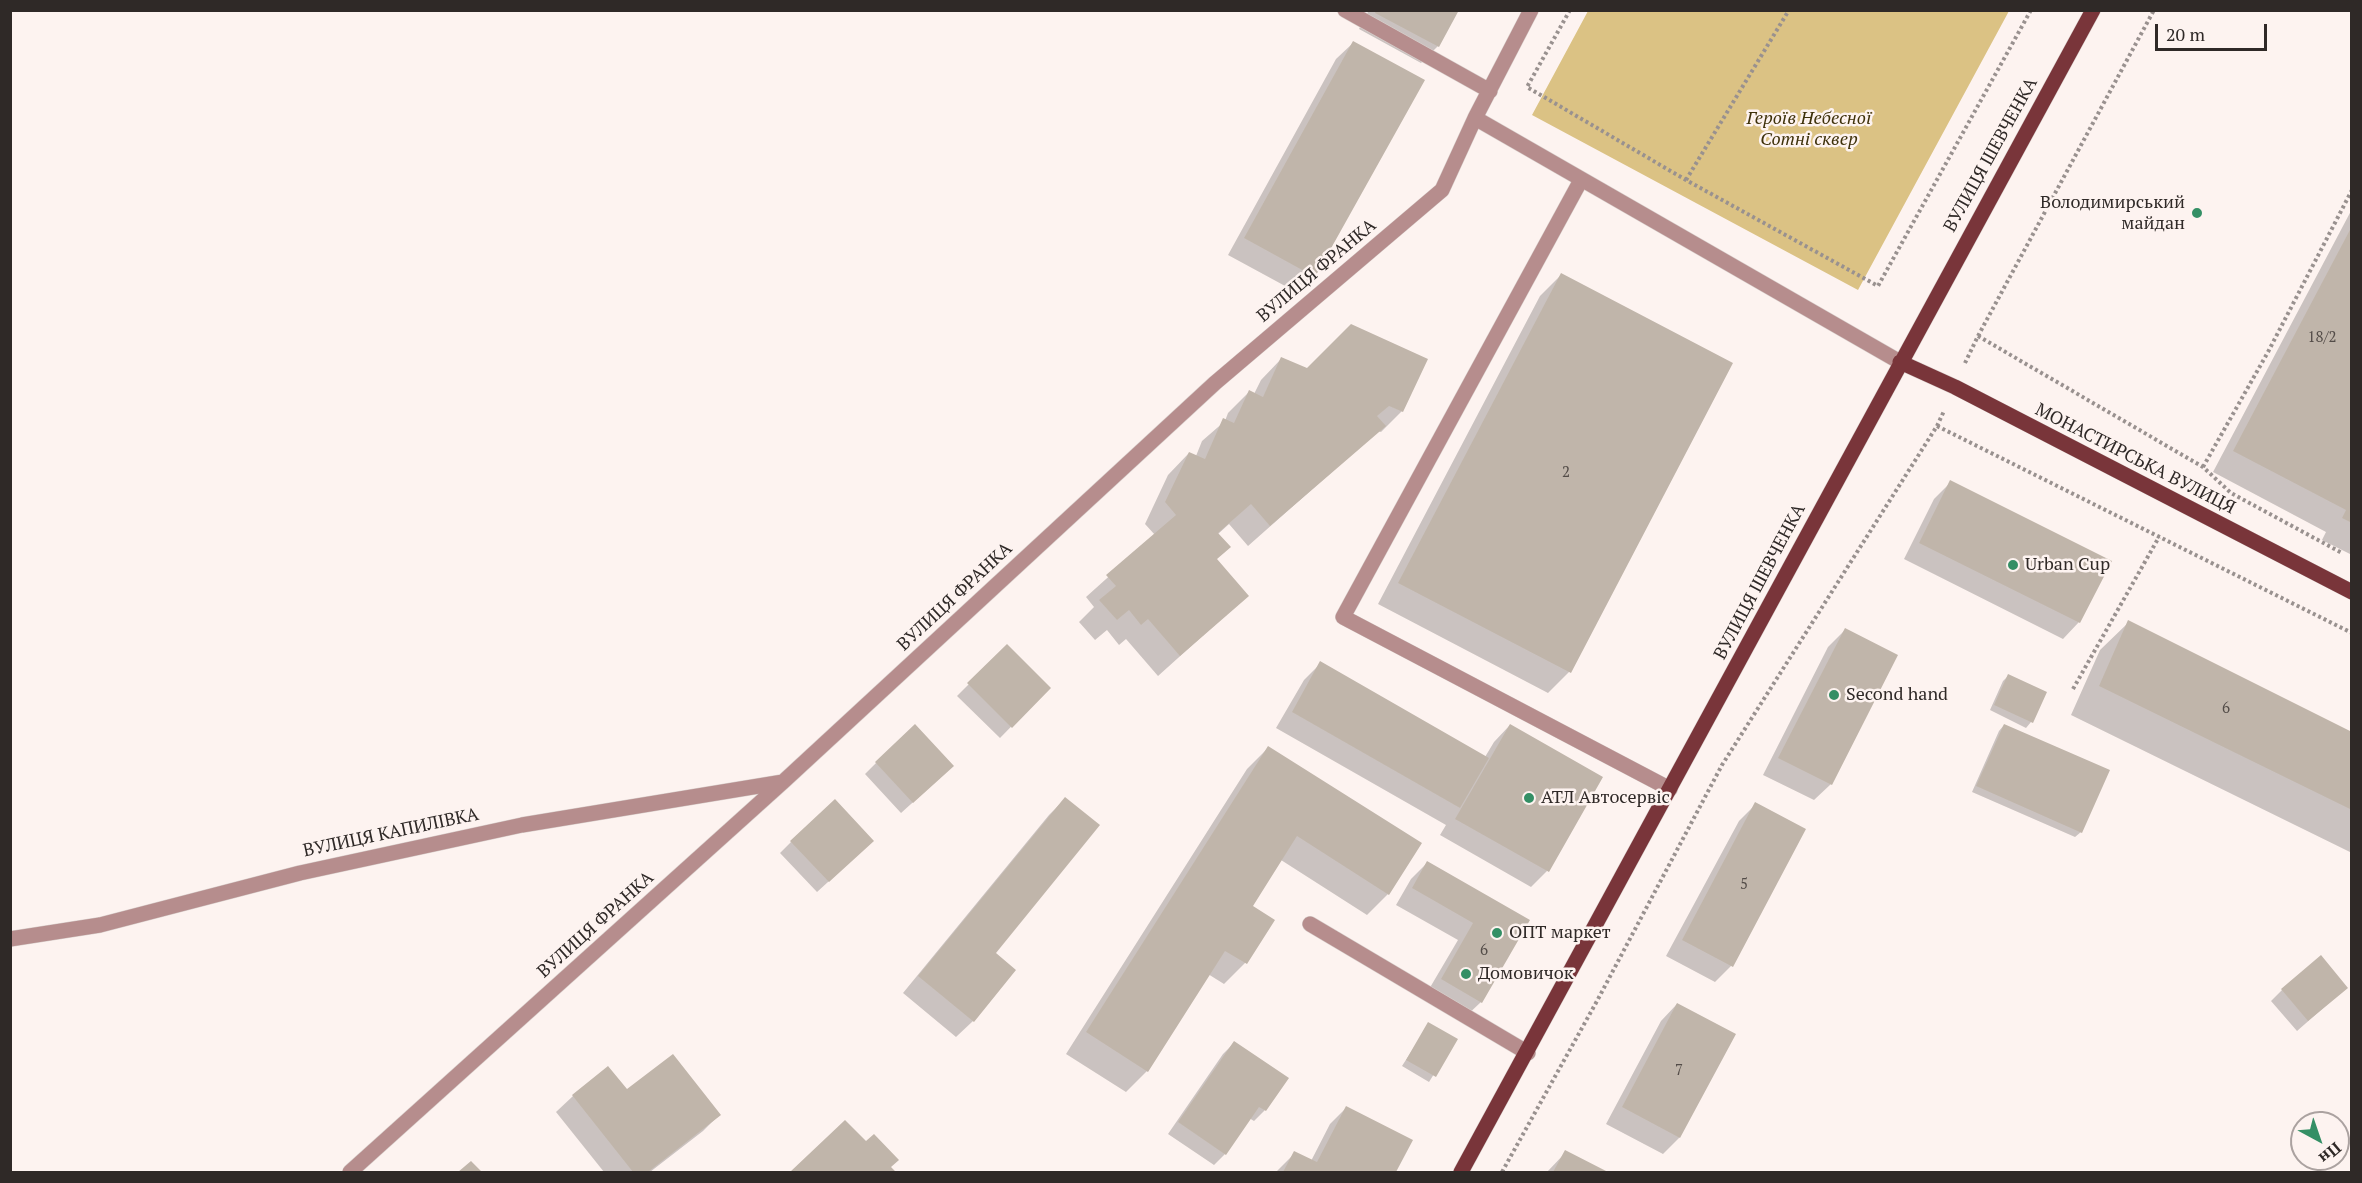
<!DOCTYPE html>
<meta charset="utf-8">
<style>
body{margin:0}
#map{position:relative;width:2362px;height:1183px;overflow:hidden;background:#fdf3f0;font-family:"PT Serif",serif}
canvas{display:block}
.frame{position:absolute;inset:0;border:12px solid #2f2927;pointer-events:none}
.north{position:absolute;left:2290px;top:1111px;width:60px;height:60px;box-sizing:border-box;background:#fdf3f0;border:2px solid #aba2a0;border-radius:50%;rotate:140deg;font-size:16px;font-weight:700;line-height:24px;text-align:center;color:#2f2927}
.north::after{content:'';display:block;margin:auto;width:21px;height:27px;background:#348f65;clip-path:polygon(50% 0,100% 100%,50% 72%,0 100%)}
.scale{position:absolute;left:2155px;top:24px;width:112px;height:27px;box-sizing:border-box;border:3px solid #2f2927;border-top:0;padding-left:8px;font-size:18px;line-height:21px;white-space:nowrap;color:#2f2927;-webkit-text-stroke:4px #fdf3f0;paint-order:stroke}
</style>
<div id="map">
<canvas width="2362" height="1183"></canvas>
<div class="frame"></div>
<div class="north">Пн</div>
<div class="scale">20 m</div>
</div>
<script>
const ctx = document.querySelector('canvas').getContext('2d');
ctx.lineJoin = 'round';
function fill(path, color) { ctx.fillStyle = color; ctx.fill(path, 'evenodd'); }
const toPath = rows => new Path2D(rows.map(r => 'M' + r).join(''));
function trace(path, color, width, dash) { ctx.strokeStyle = color; ctx.lineWidth = width; ctx.lineCap = dash ? 'butt' : 'round'; ctx.setLineDash(dash || []); ctx.stroke(path); }
function drawText(font, color, halo, rows, align = 'center') {
  ctx.font = font + ' "PT Serif",serif'; ctx.lineWidth = 5; ctx.setLineDash([]); ctx.textBaseline = 'middle'; ctx.strokeStyle = halo; ctx.fillStyle = color; for (const [text, x, y, turn = 0] of rows) {
    ctx.save(); ctx.translate(x, y); ctx.rotate((+turn || 0) * Math.PI / 180); ctx.textAlign = isNaN(turn) ? turn : align; if (halo) ctx.strokeText(text, 0, 0); ctx.fillText(text, 0, 0); ctx.restore();
  }
}
fill(toPath([
 [1588,11,1588,10,2009,11,1858,290,1532,115]
]), '#dbc284');
fill(toPath([
 [1369,10,1457,10,1438,46,1421,63,1359,29],
 [1353,43,1314,276,1298,293,1228,255,1336,59],
 [2352,209,2352,555,2322,540,2326,532,2213,472],
 [1561,275,1569,672,1548,693,1378,604,1540,296],
 [1282,358,1402,411,1381,432,1378,431,1248,546,1229,524,1218,534,1215,560,1247,596,1158,676,1126,639,1119,645,1107,630,1095,640,1079,622,1094,607,1086,597,1155,535,1145,524,1168,475,1189,453,1196,456,1202,441,1225,421,1228,413,1249,392,1254,394,1261,380],
 [1951,482,2079,622,2063,639,1904,559,1934,499],
 [2129,622,2352,734,2352,853,2071,715,2100,650],
 [1845,630,1831,784,1814,800,1763,775,1828,647],
 [1007,646,1049,688,1000,738,957,696],
 [1321,663,1485,757,1494,742,1510,725,1547,871,1531,887,1440,835,1446,825,1276,728,1304,680],
 [2008,676,2045,693,2031,722,2026,728,1990,710,2003,681],
 [2004,725,2081,832,2075,837,1972,792,1999,731],
 [1268,748,1388,894,1367,915,1281,860,1251,907,1273,921,1245,963,1224,984,1208,974,1147,1071,1126,1092,1066,1054,1247,769],
 [876,763,941,777,901,813,865,774],
 [1065,799,994,953,973,1021,956,1037,903,993,1049,815],
 [1756,804,1731,966,1715,982,1666,956,1739,821],
 [791,842,861,852,817,892,780,853],
 [1427,863,1528,921,1481,1002,1464,1018,1425,996,1458,940,1396,905,1411,879],
 [2346,988,2297,1031,2271,1001,2282,990],
 [1677,1004,1679,1138,1663,1154,1606,1124,1661,1021],
 [1429,1024,1456,1039,1429,1082,1402,1066],
 [1234,1043,1287,1079,1265,1110,1254,1121,1249,1118,1225,1154,1214,1165,1168,1134,1223,1054],
 [608,1068,627,1091,719,1115,703,1131,650,1172,604,1172,556,1112,573,1096],
 [1346,1108,1411,1140,1395,1172,1276,1172,1295,1153,1311,1161,1330,1124],
 [845,1122,894,1172,792,1172],
 [1566,1152,1605,1172,1547,1172]
]), '#0003');
fill(toPath([
 [1376,10,1459,10,1439,47,1375,13],
 [1353,41,1425,80,1315,277,1244,238],
 [2352,226,2352,523,2342,518,2346,510,2233,451],
 [1561,273,1733,363,1571,673,1398,583],
 [1351,324,1428,359,1403,412,1389,406,1377,416,1386,426,1270,526,1251,504,1218,533,1231,547,1217,559,1249,596,1180,656,1148,619,1141,625,1129,610,1117,620,1099,600,1116,586,1106,575,1176,515,1165,502,1189,452,1205,459,1223,418,1234,423,1249,390,1263,397,1281,357,1307,368],
 [1950,480,2112,561,2080,623,1919,543],
 [2128,620,2352,732,2352,810,2099,686],
 [1845,628,1898,655,1832,785,1778,758],
 [1007,644,1051,688,1012,728,967,683],
 [1320,661,1489,758,1460,808,1292,712],
 [2008,674,2047,692,2033,723,1994,705],
 [915,724,954,766,913,803,875,762],
 [1510,724,1603,777,1549,872,1455,819],
 [2004,724,2110,770,2082,833,1976,786],
 [1268,746,1422,843,1389,895,1297,836,1253,906,1275,920,1247,964,1225,951,1148,1072,1086,1032],
 [1065,797,1100,825,996,953,1016,970,974,1022,918,976],
 [835,799,874,841,829,882,790,841],
 [1755,802,1806,829,1733,967,1682,940],
 [1427,861,1530,920,1482,1003,1441,979,1473,923,1412,888],
 [2321,955,2348,988,2308,1021,2281,989],
 [1677,1003,1736,1034,1680,1138,1622,1107],
 [1428,1022,1458,1039,1436,1077,1406,1060],
 [1234,1041,1289,1078,1266,1111,1259,1107,1226,1155,1178,1122],
 [673,1054,721,1115,648,1172,633,1172,572,1095,608,1066,627,1089],
 [1346,1106,1413,1140,1396,1172,1283,1172,1294,1151,1317,1162],
 [845,1120,866,1141,874,1134,899,1160,891,1167,896,1172,790,1172],
 [1565,1150,1608,1172,1553,1172],
 [471,1161,482,1172,458,1172]
]), '#c0b5aa');
const minor = toPath([
 [1345,10,1490,91],
 [1475,118,1900,362],
 [1581,180,1343,617,1670,789],
 [1310,924,1528,1053],
 [10,939,100,925,300,873,522,825,783,782],
 [350,1172,784,781,1215,383,1442,190,1475,118,1531,10]
]);
const major = toPath([
 [1900,362,1955,387,2352,592],
 [1461,1172,2093,10]
]);
trace(minor, '#d8cfcc', 16);
trace(major, '#d8cfcc', 16);
trace(toPath([
 [1570,10,1527,87,1686,180,1878,286,2031,10],
 [1686,180,1789,10],
 [1978,336,2203,467,2231,493,2342,553],
 [1965,363,1978,336,2154,10],
 [1937,426,2352,633],
 [2203,467,2268,352,2352,190],
 [2073,689,2159,537],
 [1502,1172,1597,1001,1722,765,1937,426,1944,411]
]), '#99918f', 4, [3, 3]);
trace(minor, '#b68d8d', 15);
trace(major, '#79353a', 15);
for (const [x, y, r, color] of [
 [2197,213,6,"#348f65"],
 [2013,565,6,"#348f65"],
 [1834,695,6,"#348f65"],
 [1529,798,6,"#348f65"],
 [1497,933,6,"#348f65"],
 [1466,974,6,"#348f65"]
]) { const dot = new Path2D(); dot.arc(x, y, r, 0, 2 * Math.PI); ctx.fillStyle = color; ctx.fill(dot); trace(dot, '#fdf3f0', 2); }
drawText('15px', '#534c48', null, [
 ["18/2",2322,338],
 ["2",1566,473],
 ["6",2226,709],
 ["5",1744,885],
 ["6",1484,951],
 ["7",1679,1071]
]);
drawText('italic 18px', '#3e310a', '#fdf3f0', [
 ["Героїв Небесної",1809,119],
 ["Сотні сквер",1809,140]
]);
drawText('18px', '#2f2927', '#fdf3f0', [
 ["ВУЛИЦЯ ШЕВЧЕНКА",1991,155,-61],
 ["ВУЛИЦЯ ФРАНКА",1317,271,-40],
 ["МОНАСТИРСЬКА ВУЛИЦЯ",2135,459,27],
 ["ВУЛИЦЯ ШЕВЧЕНКА",1760,582,-62],
 ["ВУЛИЦЯ ФРАНКА",955,597,-43],
 ["ВУЛИЦЯ КАПИЛІВКА",391,833,-12],
 ["ВУЛИЦЯ ФРАНКА",596,925,-42]
]);
drawText('18px', '#2f2927', '#fdf3f0', [
 ["Володимирський",2185,203,"right"],
 ["майдан",2185,224,"right"],
 ["Urban Cup",2025,565],
 ["Second hand",1846,695],
 ["АТЛ Автосервіс",1541,798],
 ["ОПТ маркет",1509,933],
 ["Домовичок",1478,974]
], 'left');
</script>
